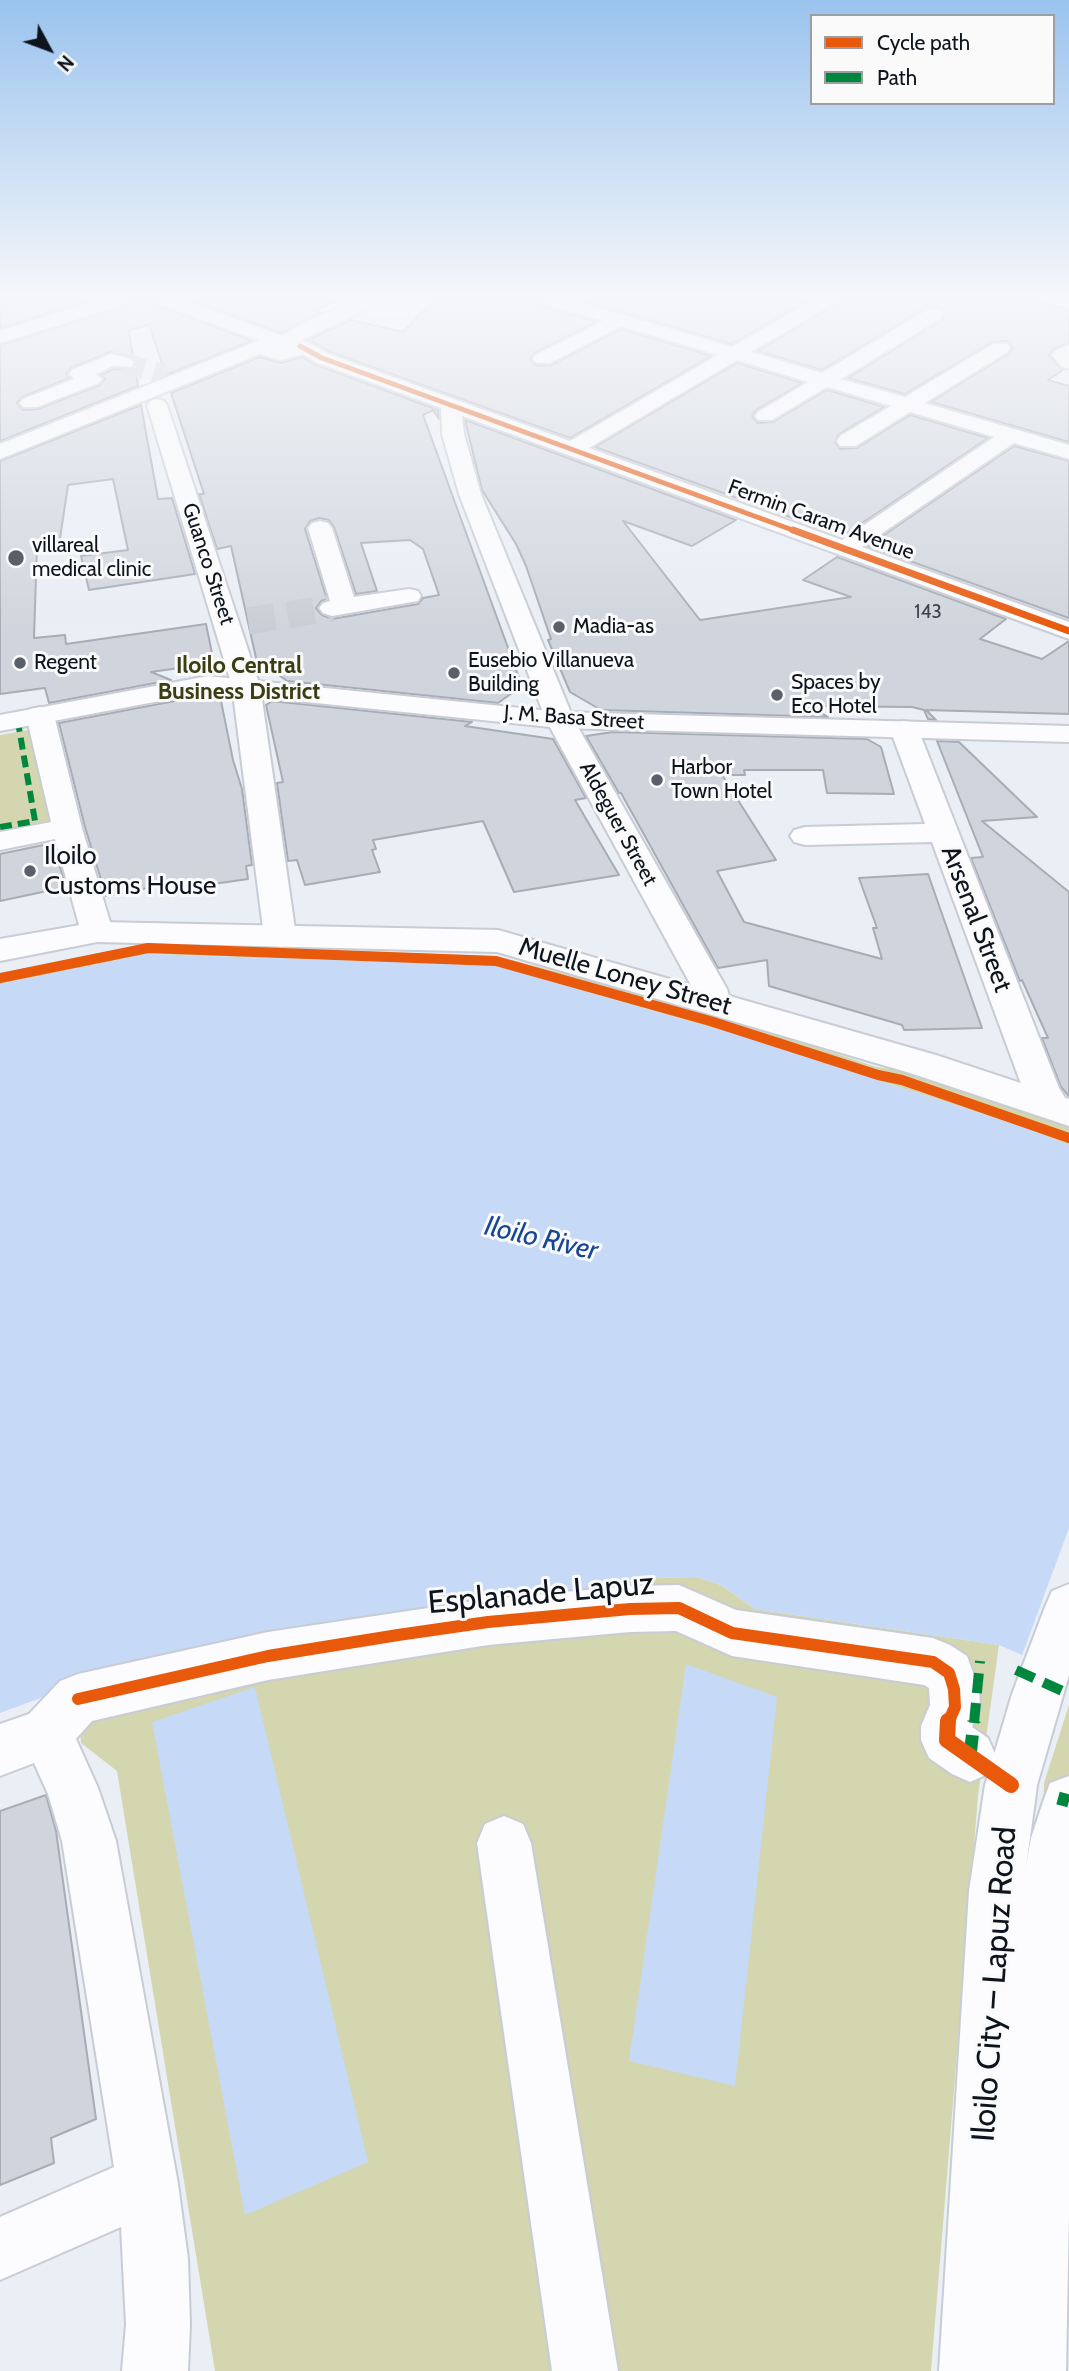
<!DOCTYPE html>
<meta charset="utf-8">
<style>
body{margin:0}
#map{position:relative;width:1069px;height:2371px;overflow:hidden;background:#eaeef5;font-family:Cabin,sans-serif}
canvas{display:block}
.legend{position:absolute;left:810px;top:14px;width:245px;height:91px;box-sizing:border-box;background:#fafafa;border:2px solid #9b9ea2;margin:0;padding:9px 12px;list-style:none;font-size:21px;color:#0d141e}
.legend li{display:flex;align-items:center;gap:14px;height:35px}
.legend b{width:35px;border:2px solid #9b9ea2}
.north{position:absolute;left:14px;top:14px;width:70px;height:70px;-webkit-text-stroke:5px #fafafa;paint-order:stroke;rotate:131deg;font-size:19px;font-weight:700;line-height:28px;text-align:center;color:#0d141e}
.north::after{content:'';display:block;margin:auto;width:24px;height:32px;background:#0d141e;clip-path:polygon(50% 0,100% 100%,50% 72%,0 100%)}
</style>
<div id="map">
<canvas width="1069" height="2371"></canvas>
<ul class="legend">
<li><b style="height:9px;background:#e8590c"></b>Cycle path</li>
<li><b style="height:9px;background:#00873e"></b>Path</li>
</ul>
<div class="north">N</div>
</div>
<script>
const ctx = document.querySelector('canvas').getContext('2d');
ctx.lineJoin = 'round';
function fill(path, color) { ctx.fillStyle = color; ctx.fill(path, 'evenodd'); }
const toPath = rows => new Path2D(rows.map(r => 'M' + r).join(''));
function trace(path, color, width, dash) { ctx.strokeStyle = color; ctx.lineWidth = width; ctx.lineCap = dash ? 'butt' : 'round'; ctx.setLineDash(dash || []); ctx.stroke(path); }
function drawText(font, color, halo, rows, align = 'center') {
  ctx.font = font + ' Cabin,sans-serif'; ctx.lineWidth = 6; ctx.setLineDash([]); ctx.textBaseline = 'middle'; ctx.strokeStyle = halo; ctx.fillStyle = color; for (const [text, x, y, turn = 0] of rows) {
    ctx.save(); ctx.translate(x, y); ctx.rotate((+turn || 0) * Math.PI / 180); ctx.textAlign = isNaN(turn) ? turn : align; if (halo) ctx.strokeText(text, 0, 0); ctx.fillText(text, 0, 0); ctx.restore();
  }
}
fill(toPath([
 [34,729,54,826,0,836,0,735],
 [147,944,496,956,620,988,777,1034,876,1067,906,1071,1069,1128,1069,1145,1023,1127,741,1036,494,965,147,954,0,984,0,973],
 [696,1577,721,1585,755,1609,999,1645,978,1796,931,2371,215,2371,117,1771,81,1743,79,1716,287,1636,655,1578],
 [1069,1705,1069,1828,1043,1824,1044,1783]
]), '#d3d6ae');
fill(toPath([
 [147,954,494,965,741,1036,1023,1127,1069,1145,1069,1675,999,1645,755,1609,721,1585,696,1577,655,1578,287,1636,76,1685,0,1713,0,984],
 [686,1664,777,1697,735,2086,629,2061],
 [255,1687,368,2162,245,2215,152,1722]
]), '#c6daf8');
fill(toPath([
 [1069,1528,1069,1678,1021,1658]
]), '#eaeef5');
const building = toPath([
 [0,299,96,299,0,328,0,299],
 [134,299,152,299,157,305,252,341,166,375,149,325,129,330,133,358,110,352,71,368,66,374,69,378,22,397,17,403,23,410,38,409,100,385,105,379,101,375,114,369,131,370,135,366,138,386,0,441,0,345,129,305,134,299],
 [187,299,341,299,314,310,321,312,282,333,187,299],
 [435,299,537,299,542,306,596,322,535,353,530,359,536,366,551,365,621,329,711,356,570,438,330,352,308,340,351,320,403,332,435,299],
 [576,299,810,299,732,344,576,299],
 [840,299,1031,299,1069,309,1069,343,1054,349,1049,355,1063,370,1048,380,1069,386,1069,442,931,402,1008,354,1013,348,1007,341,992,342,905,394,848,378,942,320,945,313,941,307,926,308,822,370,758,351,835,305,840,299],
 [260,357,281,363,302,357,314,364,438,410,439,419,433,410,423,415,522,686,498,703,287,681,256,658,231,546,217,549,199,494,204,494,171,393,260,357],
 [319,518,329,520,334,527,356,594,377,591,361,543,410,540,423,549,439,595,423,598,418,604,332,619,322,615,316,608,321,601,327,599,305,529,310,521,319,518],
 [737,363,802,383,756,410,752,416,758,423,773,422,827,390,884,407,839,434,835,442,840,449,857,448,910,415,988,438,843,536,595,447,737,363],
 [141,405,158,499,172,498,195,574,89,590,81,556,128,550,113,479,68,485,59,545,37,546,34,638,65,635,66,644,206,624,214,663,151,672,171,680,49,703,45,688,0,694,0,461,141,405],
 [465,420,736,520,692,546,623,521,700,620,851,597,803,580,837,557,1006,619,980,639,1042,659,1069,641,1069,714,926,710,936,720,928,719,924,710,912,707,809,706,828,717,601,710,570,692,548,640,551,639,526,566,516,544,482,490,465,420],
 [1014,446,1069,461,1069,618,868,546,1014,446],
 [206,695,221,701,233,760,242,789,252,865,246,866,248,879,178,889,178,882,106,896,85,827,59,723,206,695],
 [272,701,472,722,465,726,553,739,586,798,575,800,619,875,514,892,483,821,373,840,376,849,372,850,380,872,305,885,297,860,288,861,277,783,283,782,266,705,272,701],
 [613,732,867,739,881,747,894,794,827,793,823,770,744,770,745,775,722,775,776,860,717,871,744,922,882,959,873,928,877,928,859,878,928,874,982,1028,904,1030,902,1025,769,986,767,960,718,968,621,793,619,793,586,736,613,732],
 [937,741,959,742,1037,817,982,821,1069,892,1069,1096,1061,1087,1042,1038,1048,1038,1022,980,1020,981,971,858,983,857,937,741],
 [53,843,66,887,0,901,0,854,53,843],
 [46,1795,56,1831,96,2119,51,2138,54,2163,0,2185,0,1811,46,1795]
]);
fill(building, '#d0d5dd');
trace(building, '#a7acb5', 2);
trace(toPath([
 [124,363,166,376]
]), '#c9cdd5', 21, [21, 10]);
trace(toPath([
 [248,621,332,608]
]), '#c9cdd5', 27, [27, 13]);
const minor = toPath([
 [104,299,131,299,128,303,0,343,0,331,104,299],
 [155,299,180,299,285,337,288,341,278,347,271,345,158,303,155,299],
 [540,299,568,299,732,347,815,299,837,299,834,303,751,352,822,373,927,310,941,310,943,314,941,318,841,379,905,397,993,344,1007,344,1010,348,1007,352,925,403,1069,445,1069,459,1014,443,862,547,1069,622,1069,639,462,416,464,434,481,494,574,720,727,989,731,1002,726,1010,714,1014,702,1010,697,1002,693,989,546,720,459,494,442,434,441,408,315,362,290,346,293,342,307,342,329,354,570,441,718,355,621,326,550,363,536,363,533,359,536,355,603,321,543,303,540,299],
 [737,360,808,382,758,412,755,416,758,420,772,420,827,387,891,406,840,436,837,441,840,446,856,446,910,412,994,437,842,540,589,448,737,360],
 [1069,345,1069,369,1062,367,1052,355,1055,351,1069,345],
 [111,354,131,359,134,363,131,367,113,366,96,374,102,379,99,383,37,407,23,407,20,403,23,399,74,379,69,374,72,370,111,354],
 [157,399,164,401,167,405,260,686,296,936,292,943,280,947,268,943,264,936,232,686,147,405,150,401,157,399],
 [320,521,328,523,332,528,354,597,409,589,418,591,421,596,418,601,332,616,323,613,319,608,323,603,330,601,308,528,312,523,320,521],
 [40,707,50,709,54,715,82,828,113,932,109,939,97,942,85,939,81,932,55,839,0,850,0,832,51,822,26,715,30,709,40,707],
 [904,721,914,723,918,729,1059,1088,1069,1104,1065,1115,1052,1119,1039,1115,1024,1092,932,842,805,845,794,842,790,836,794,830,805,827,925,824,890,729,894,723,904,721],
 [679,1585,736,1610,933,1638,950,1645,967,1656,979,1689,980,1707,972,1727,988,1738,996,1756,988,1774,970,1782,952,1774,929,1758,921,1740,921,1726,930,1705,929,1688,924,1685,732,1656,676,1631,630,1632,488,1645,268,1680,92,1721,76,1739,98,1788,116,1841,178,2184,188,2259,190,2325,188,2371,122,2371,126,2325,121,2227,0,2280,0,2217,114,2167,62,1841,48,1794,34,1763,0,1776,0,1724,29,1714,60,1681,78,1674,268,1632,488,1599,630,1586,679,1585],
 [1069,1776,1069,2214,1066,2371,1000,2371,1021,1895,1031,1838,1043,1802,1050,1783,1069,1776],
 [504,1816,523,1824,531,1843,618,2371,552,2371,477,1843,485,1824,504,1816]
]);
const major = toPath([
 [359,299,383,299,380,303,302,340,310,346,301,355,280,360,260,354,0,459,0,444,263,339,282,336,307,321,359,299],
 [208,676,560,712,1069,726,1069,742,560,728,208,692,0,731,0,715,208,676],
 [97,922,498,930,936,1055,1069,1099,1069,1126,910,1073,497,952,97,942,0,961,0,939,97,922],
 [1069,1584,1069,1675,1037,1785,1023,1891,1005,2371,939,2371,969,1891,985,1785,1012,1694,1045,1607,1052,1591,1069,1584]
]);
trace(minor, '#c7ccd5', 4);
trace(major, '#c7ccd5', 4);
fill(minor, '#fcfcfe');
fill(major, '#fcfcfe');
trace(toPath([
 [0,827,35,821,19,728]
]), '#00873e', 6, [12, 6]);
trace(toPath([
 [1016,1670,1069,1694],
 [974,1723,980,1661]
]), '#00873e', 10, [20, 10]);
trace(toPath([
 [966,1753,970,1756,974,1721],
 [1058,1798,1069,1801]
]), '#00873e', 13, [26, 13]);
trace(toPath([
 [300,346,322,358,798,532]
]), '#e8590c', 5);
trace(toPath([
 [793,530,1069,631]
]), '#e8590c', 7);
trace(toPath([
 [0,978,148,948,496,961,710,1021,878,1075,902,1080,1069,1138]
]), '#e8590c', 10);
trace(toPath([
 [78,1699,268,1656,398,1635,488,1622,630,1609,679,1608,732,1633,933,1662,949,1673,954,1689,955,1707,948,1723]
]), '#e8590c', 12);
trace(toPath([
 [948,1721,947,1740,1011,1785]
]), '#e8590c', 16);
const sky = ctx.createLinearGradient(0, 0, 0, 631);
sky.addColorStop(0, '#9ac3ee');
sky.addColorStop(0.47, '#f6f7fa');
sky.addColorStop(1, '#f6f7fa00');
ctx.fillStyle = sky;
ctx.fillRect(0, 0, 1069, 631);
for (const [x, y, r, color] of [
 [16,558,9,"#5a6069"],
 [559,627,7,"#5a6069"],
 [20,663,7,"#5a6069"],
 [454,673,7,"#5a6069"],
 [777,695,7,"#5a6069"],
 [657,780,7,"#5a6069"],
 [30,871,7,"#5a6069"]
]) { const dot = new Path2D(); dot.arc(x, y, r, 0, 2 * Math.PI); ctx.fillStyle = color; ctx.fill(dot); trace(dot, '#fafafa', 2.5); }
drawText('19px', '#3e444e', null, [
 ["143",928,612]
]);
drawText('21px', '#0d141e', '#fafafa', [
 ["Fermin Caram Avenue",821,520,20],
 ["Guanco Street",208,564,72],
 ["J. M. Basa Street",574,718,4],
 ["Aldeguer Street",618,824,61]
]);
drawText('21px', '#0d141e', '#fafafa', [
 ["villareal",32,546],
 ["medical clinic",32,570],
 ["Madia-as",573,627],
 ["Eusebio Villanueva",468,661],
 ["Building",468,685],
 ["Regent",34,663],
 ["Spaces by",791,683],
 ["Eco Hotel",791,707],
 ["Harbor",671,768],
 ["Town Hotel",671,792]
], 'left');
drawText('bold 23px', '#3d3d14', '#fafafa', [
 ["Iloilo Central",239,666],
 ["Business District",239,692]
]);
drawText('26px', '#0d141e', '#fafafa', [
 ["Iloilo",44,856],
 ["Customs House",44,886]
], 'left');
drawText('26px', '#0d141e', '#fafafa', [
 ["Arsenal Street",976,919,69],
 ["Muelle Loney Street",625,977,16]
]);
drawText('italic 28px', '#164794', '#fafafa', [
 ["Iloilo River",541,1239,13]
]);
drawText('32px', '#0d141e', '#fafafa', [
 ["Esplanade Lapuz",541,1594,-5],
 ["Iloilo City – Lapuz Road",995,1984,-86]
]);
</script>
